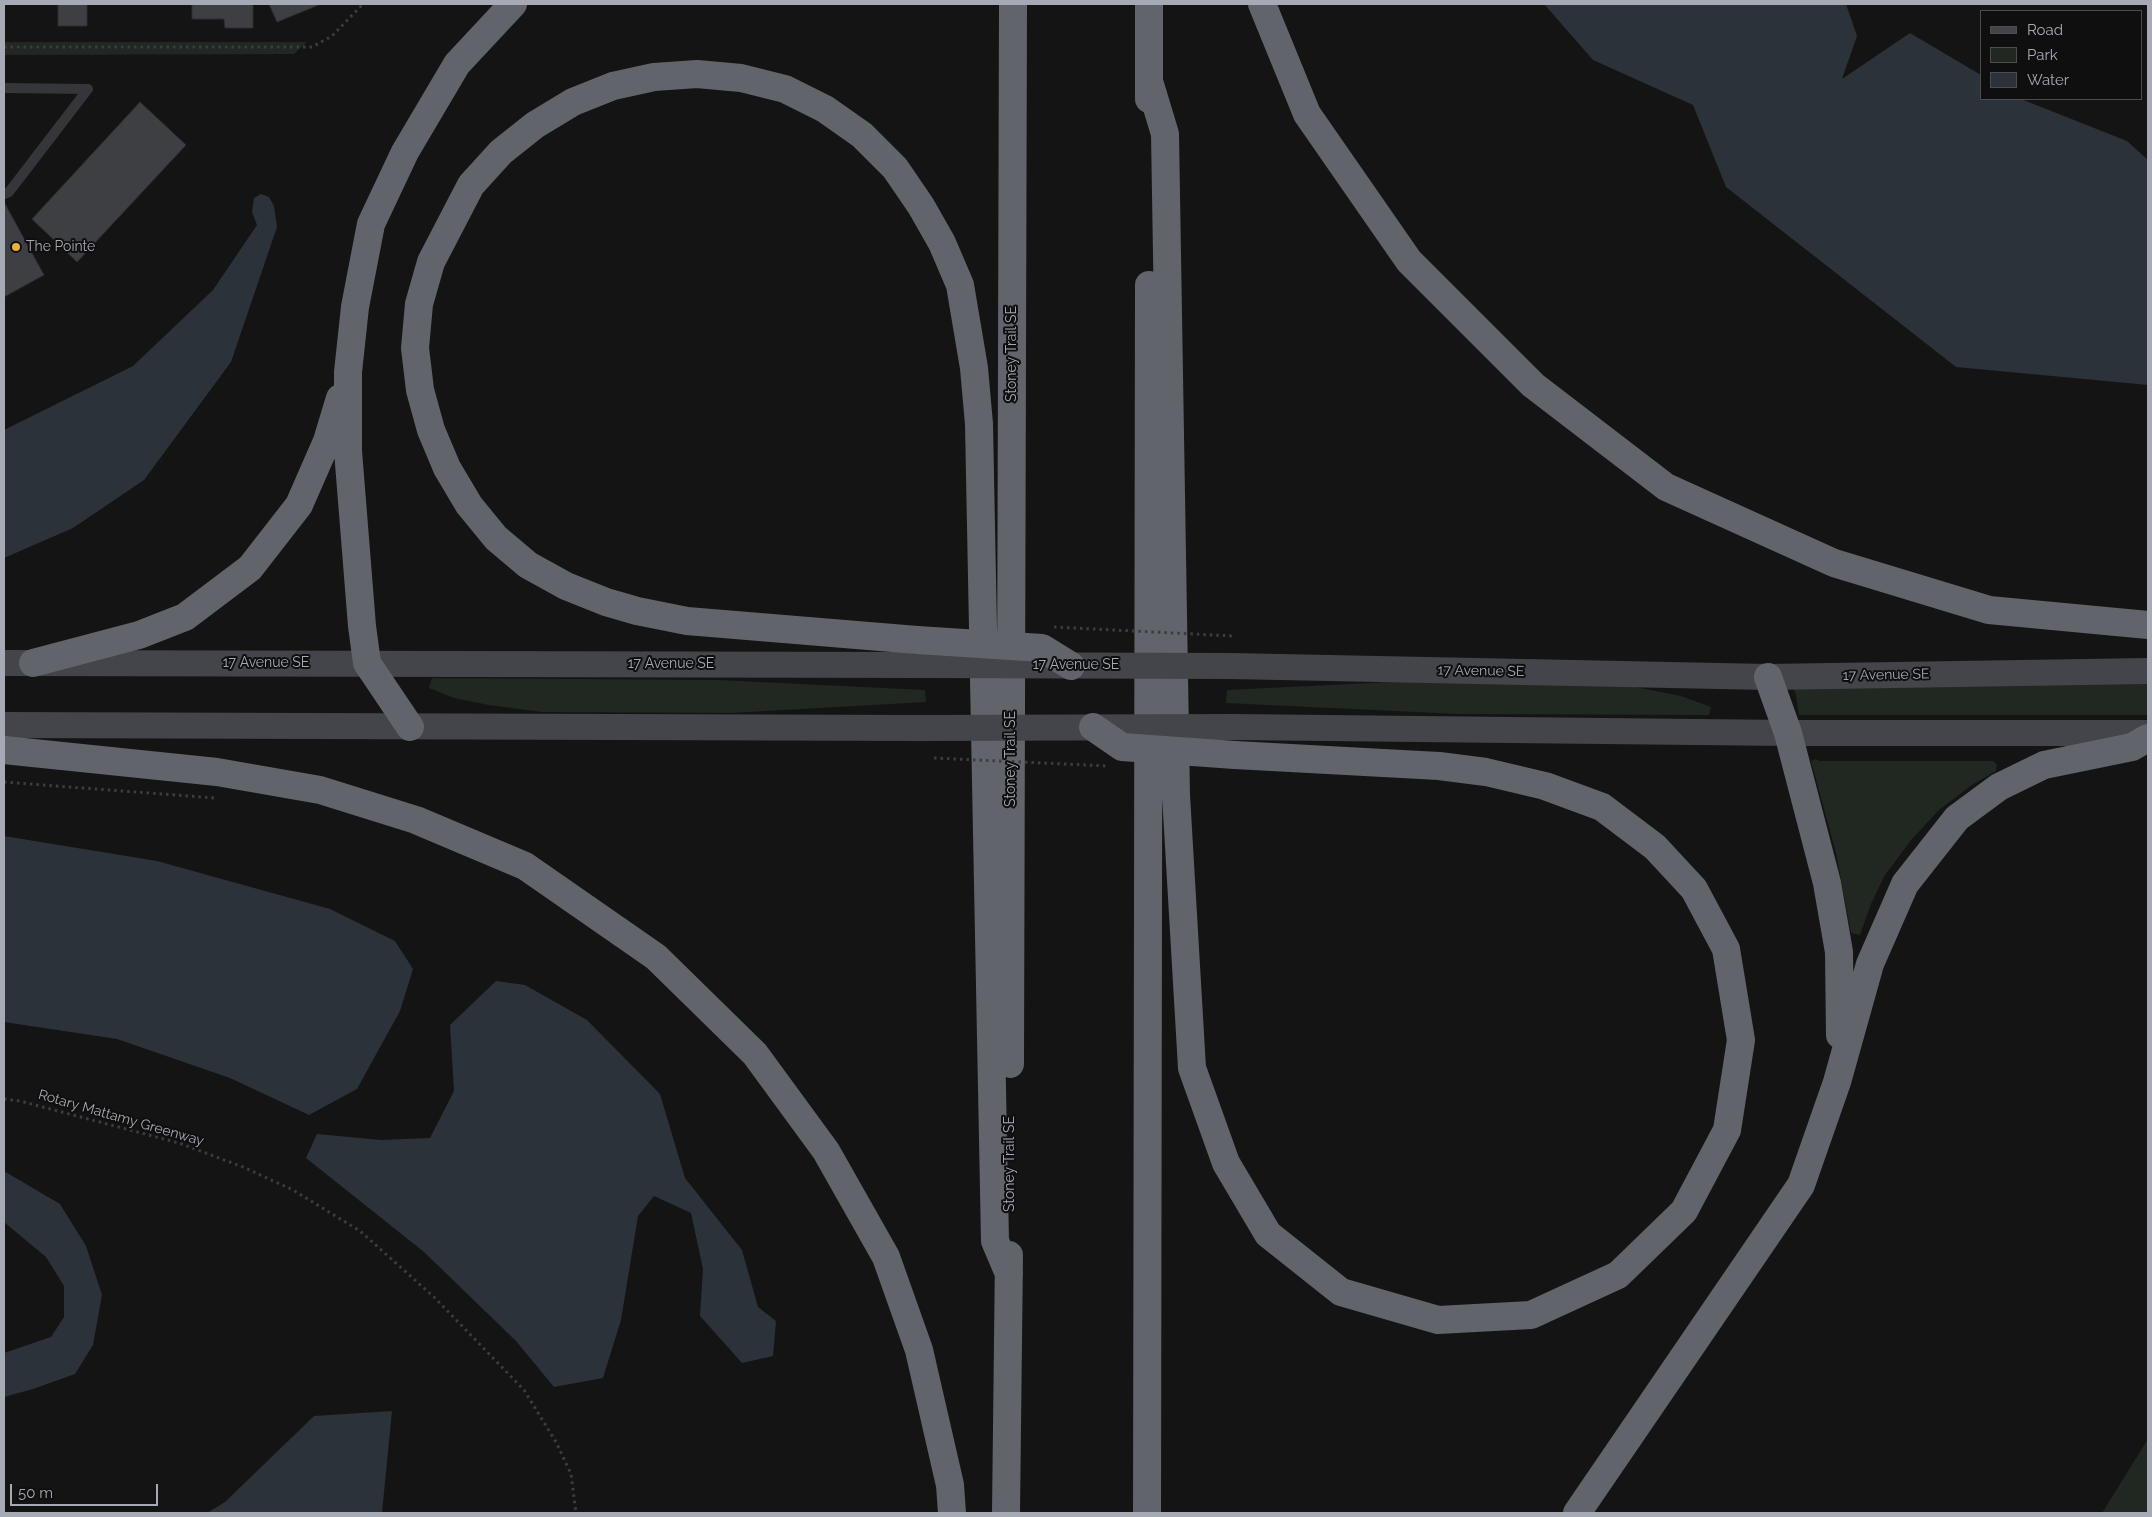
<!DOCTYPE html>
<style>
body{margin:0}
#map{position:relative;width:2152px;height:1517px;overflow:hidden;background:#141415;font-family:Raleway,sans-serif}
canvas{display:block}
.frame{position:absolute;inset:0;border:5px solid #a6aab5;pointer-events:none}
.legend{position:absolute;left:1980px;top:10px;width:162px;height:90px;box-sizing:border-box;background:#0f0f10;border:1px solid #4b4d52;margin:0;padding:6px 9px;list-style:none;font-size:15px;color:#a6aab5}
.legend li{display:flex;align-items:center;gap:10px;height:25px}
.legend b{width:25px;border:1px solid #4b4d52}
.scale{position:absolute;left:10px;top:1484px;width:148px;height:22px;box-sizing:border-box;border:2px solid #a6aab5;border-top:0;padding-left:6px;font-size:15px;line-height:18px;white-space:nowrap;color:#a6aab5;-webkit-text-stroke:4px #0f0f10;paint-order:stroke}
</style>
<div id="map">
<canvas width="2152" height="1517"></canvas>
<div class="frame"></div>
<ul class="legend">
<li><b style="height:6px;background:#43454a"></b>Road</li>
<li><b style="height:14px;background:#202821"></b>Park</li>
<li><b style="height:14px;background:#2b3239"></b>Water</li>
</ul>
<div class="scale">50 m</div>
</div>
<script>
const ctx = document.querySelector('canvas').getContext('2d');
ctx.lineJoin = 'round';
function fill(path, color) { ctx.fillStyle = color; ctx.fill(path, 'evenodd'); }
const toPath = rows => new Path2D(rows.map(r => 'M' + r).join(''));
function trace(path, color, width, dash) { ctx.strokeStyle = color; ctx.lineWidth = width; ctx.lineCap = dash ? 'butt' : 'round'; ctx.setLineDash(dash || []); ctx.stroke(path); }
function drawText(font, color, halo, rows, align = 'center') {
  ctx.font = font + ' Raleway,sans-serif'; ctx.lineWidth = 4; ctx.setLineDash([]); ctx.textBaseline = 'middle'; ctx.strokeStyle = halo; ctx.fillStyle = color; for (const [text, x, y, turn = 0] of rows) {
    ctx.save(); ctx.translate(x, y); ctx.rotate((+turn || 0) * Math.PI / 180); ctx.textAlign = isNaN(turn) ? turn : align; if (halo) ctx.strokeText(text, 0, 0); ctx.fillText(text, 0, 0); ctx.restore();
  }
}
fill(toPath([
 [4,42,307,42,294,54,4,55],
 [432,678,718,680,925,690,926,702,731,713,542,712,489,705,454,698,429,688],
 [1412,681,1635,687,1681,696,1711,707,1709,715,1458,714,1226,703,1227,690],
 [2148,681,2148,715,1799,715,1796,695,1793,687],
 [1816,759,1819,761,1993,761,1997,765,1996,771,1972,785,1939,810,1912,839,1885,875,1871,904,1860,935,1851,933,1836,853,1811,761],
 [2148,1439,2148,1513,2102,1513]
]), '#202821');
fill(toPath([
 [1544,4,1846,4,1857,36,1842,79,1910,33,1981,75,1981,99,2021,99,2127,141,2148,160,2148,385,1956,367,1726,187,1693,105,1593,60],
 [261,194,269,197,274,206,277,227,231,362,144,480,73,528,4,558,4,430,133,366,213,290,257,225,252,212,254,198],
 [4,836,157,861,330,909,395,941,413,969,400,1011,357,1089,309,1115,230,1078,117,1039,4,1022],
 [496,981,525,985,587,1020,660,1094,685,1178,742,1250,758,1307,776,1321,773,1356,742,1363,700,1316,703,1269,691,1213,654,1196,638,1216,621,1320,603,1378,554,1387,516,1341,424,1252,306,1158,317,1134,381,1140,430,1138,454,1091,450,1025],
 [4,1171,60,1204,86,1246,102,1295,93,1345,75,1374,33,1389,4,1397,4,1353,51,1337,64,1317,64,1286,46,1257,4,1222],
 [392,1411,382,1513,207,1513,225,1502,314,1416]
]), '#2b3239');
const building = toPath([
 [58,4,87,4,87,26,58,26,58,4],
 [192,4,253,4,253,28,225,28,224,19,192,19,192,4],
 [269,4,321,4,277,22,269,4],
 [140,102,186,145,77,262,32,219,140,102],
 [4,202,44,275,4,297,4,202]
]);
fill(building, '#3e3f42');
trace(building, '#2e2e31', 1);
trace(toPath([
 [4,47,312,47,332,36,363,4],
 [4,782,214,798,214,795],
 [4,1099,20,1101,179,1143,243,1167,293,1190,360,1231,435,1298,524,1390,556,1442,571,1474,576,1513]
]), '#3b3d41', 3, [2.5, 4]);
trace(toPath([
 [4,88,88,89],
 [4,194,9,192,88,89]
]), '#35363a', 10);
trace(toPath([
 [4,663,918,665],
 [1231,666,1768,677,2148,671],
 [4,725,920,728],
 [1234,727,1788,733,2148,733]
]), '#43454a', 26);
trace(toPath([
 [1149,4,1149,99],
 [1262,4,1307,114,1409,261,1533,385,1666,487,1834,563,1989,610,2148,625],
 [1149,81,1165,134,1176,795,1192,1068,1226,1163,1268,1234,1341,1292,1438,1320,1531,1315,1618,1275,1684,1211,1727,1130,1741,1040,1726,949,1694,889,1655,847,1602,807,1545,786,1486,772,1439,766,1235,755],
 [917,640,687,621,637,611,606,602,566,586,528,565,496,538,469,505,447,468,431,430,420,390,415,348,419,304,431,262,471,185,501,152,535,125,573,102,613,86,654,77,697,74,741,78,785,89,825,109,862,135,895,168,921,206,942,243,960,285,974,368,979,424,995,1241,1009,1274],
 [33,663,139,635,185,617,250,568,299,505,327,441,340,398],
 [1768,677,1788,733,1827,883,1839,952,1840,1035],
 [410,727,367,663,362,626,348,451,348,372,355,307,371,224,405,152,457,64,513,4],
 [4,750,217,772,320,790,416,820,525,866,656,957,755,1054,826,1151,886,1257,919,1350,950,1485,952,1513],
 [1010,1064,1013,4],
 [1006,1513,1009,1255],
 [1147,1513,1149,285],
 [1577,1513,1801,1185,1837,1082,1870,964,1905,884,1957,818,1999,787,2044,765,2132,747,2148,738]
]), '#61646b', 28);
trace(toPath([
 [1054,627,1233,636],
 [934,758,1108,766]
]), '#3b3d41', 3, [2.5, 4]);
trace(toPath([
 [918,665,1231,666],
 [920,728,1234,727]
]), '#43454a', 26);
trace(toPath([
 [917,640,1042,648,1071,666],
 [1093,727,1122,747,1235,755]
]), '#61646b', 28);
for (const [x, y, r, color] of [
 [16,247,5,"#ebb137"]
]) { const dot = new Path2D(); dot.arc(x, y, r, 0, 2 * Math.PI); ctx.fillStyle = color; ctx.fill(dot); trace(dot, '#0f0f10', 2); }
drawText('14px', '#a6aab5', '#0f0f10', [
 ["The Pointe",26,247]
], 'left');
drawText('14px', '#a6aab5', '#0f0f10', [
 ["Stoney Trail SE",1012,354,-90],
 ["17 Avenue SE",266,663],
 ["17 Avenue SE",671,664],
 ["17 Avenue SE",1076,665],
 ["17 Avenue SE",1481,671,1],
 ["17 Avenue SE",1886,675,-1],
 ["Stoney Trail SE",1011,759,-90],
 ["Rotary Mattamy Greenway",121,1118,16],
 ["Stoney Trail SE",1010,1164,-90]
]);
</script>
